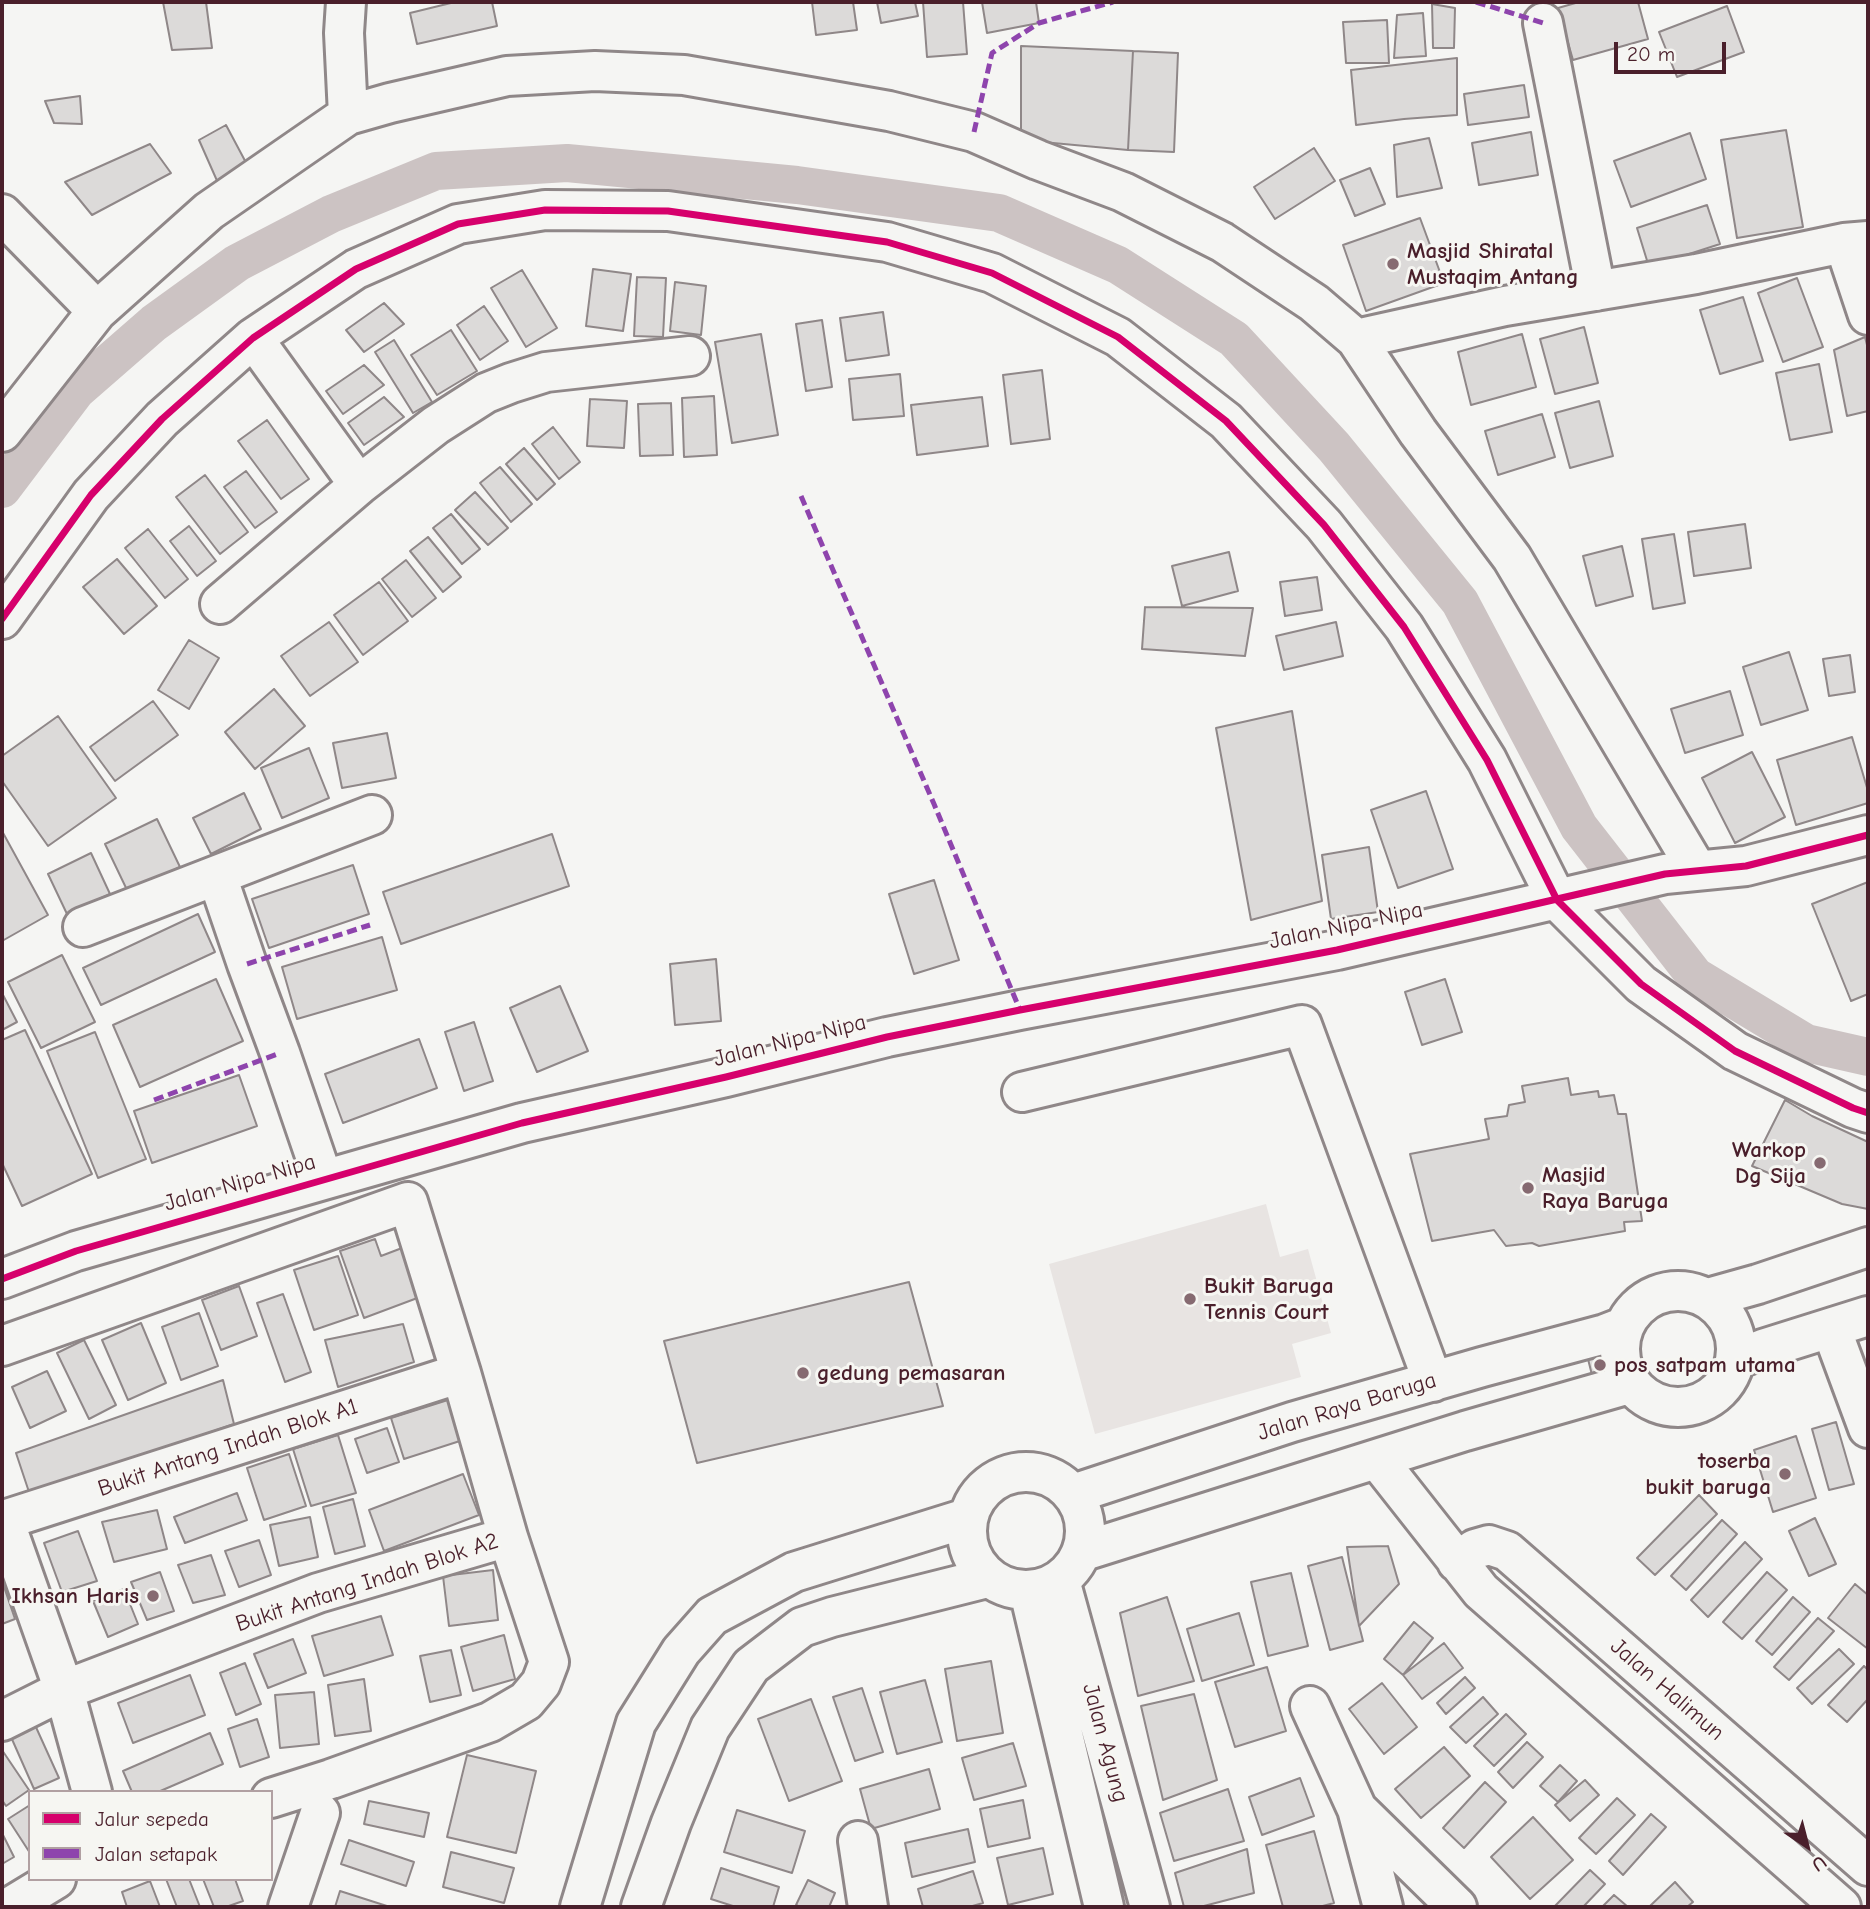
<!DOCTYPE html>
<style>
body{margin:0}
#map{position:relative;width:1870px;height:1909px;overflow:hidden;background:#f5f5f3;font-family:"Comic Neue",sans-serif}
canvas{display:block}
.frame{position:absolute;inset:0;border:4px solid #4a1f2b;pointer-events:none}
.legend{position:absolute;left:28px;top:1790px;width:245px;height:91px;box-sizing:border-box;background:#f6f6f2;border:2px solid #b1a0a2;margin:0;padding:9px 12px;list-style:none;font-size:21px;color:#4a1f2b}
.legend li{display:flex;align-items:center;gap:14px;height:35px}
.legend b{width:35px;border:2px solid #b1a0a2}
.north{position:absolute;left:1772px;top:1811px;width:70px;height:70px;-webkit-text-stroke:5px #f6f6f2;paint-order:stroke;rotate:145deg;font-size:19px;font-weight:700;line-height:28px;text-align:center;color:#4a1f2b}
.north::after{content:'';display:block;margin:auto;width:24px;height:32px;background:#4a1f2b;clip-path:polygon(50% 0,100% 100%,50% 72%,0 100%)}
.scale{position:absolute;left:1614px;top:42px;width:112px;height:32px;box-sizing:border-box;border:4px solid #4a1f2b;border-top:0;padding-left:9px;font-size:21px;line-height:24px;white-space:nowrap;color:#4a1f2b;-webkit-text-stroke:5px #f6f6f2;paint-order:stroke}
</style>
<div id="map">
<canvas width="1870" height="1909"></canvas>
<div class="frame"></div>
<ul class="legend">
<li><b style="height:9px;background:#d6006c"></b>Jalur sepeda</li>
<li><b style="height:9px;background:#8e44ad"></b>Jalan setapak</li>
</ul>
<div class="north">U</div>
<div class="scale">20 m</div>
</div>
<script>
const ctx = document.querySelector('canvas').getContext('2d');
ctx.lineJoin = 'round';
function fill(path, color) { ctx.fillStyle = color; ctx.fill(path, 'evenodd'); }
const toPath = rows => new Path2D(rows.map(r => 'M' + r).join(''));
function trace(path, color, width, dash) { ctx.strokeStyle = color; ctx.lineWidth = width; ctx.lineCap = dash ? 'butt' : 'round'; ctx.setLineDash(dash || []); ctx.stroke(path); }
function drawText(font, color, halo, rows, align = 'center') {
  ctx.font = font + ' "Comic Neue",sans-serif'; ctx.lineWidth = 6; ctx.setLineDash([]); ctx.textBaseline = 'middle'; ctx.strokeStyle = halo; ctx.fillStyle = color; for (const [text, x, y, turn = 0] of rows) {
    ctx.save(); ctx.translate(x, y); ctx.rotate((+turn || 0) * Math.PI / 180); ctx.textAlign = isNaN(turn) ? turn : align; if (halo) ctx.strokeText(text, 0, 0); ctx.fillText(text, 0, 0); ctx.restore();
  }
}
fill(toPath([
 [1266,1204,1280,1257,1308,1249,1331,1333,1292,1344,1301,1377,1095,1434,1049,1264]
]), '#e8e4e2');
trace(toPath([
 [2,489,76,391,154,323,237,263,331,214,436,171,567,163,797,185,999,213,1118,265,1234,339,1334,447,1460,602,1579,827,1695,976,1806,1043,1868,1057]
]), '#ccc3c3', 38);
const building = toPath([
 [163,2,206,2,212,48,172,50,163,2],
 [455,2,492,2,497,26,417,44,410,13,455,2],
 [812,2,853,2,857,30,816,35,812,2],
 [877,2,915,2,918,16,881,23,877,2],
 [923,2,963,2,967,54,927,57,923,2],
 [982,2,1036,2,1039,23,987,33,982,2],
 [1579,2,1638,2,1648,39,1573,60,1558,8,1579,2],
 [1432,4,1455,8,1454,48,1433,48,1432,4],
 [1727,6,1744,52,1677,77,1659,32,1727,6],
 [1423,13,1426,56,1394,58,1397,15,1423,13],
 [1387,20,1389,63,1346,63,1343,22,1387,20],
 [1021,46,1133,51,1128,150,1021,140,1021,46],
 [1133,51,1178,53,1174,152,1128,150,1133,51],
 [1457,58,1457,115,1404,119,1356,125,1351,70,1457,58],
 [1524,85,1529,117,1468,125,1464,94,1524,85],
 [80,96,82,124,54,123,45,101,80,96],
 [226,125,251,172,222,192,199,140,226,125],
 [1786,130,1803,227,1737,238,1721,140,1786,130],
 [1531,132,1538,175,1479,185,1472,143,1531,132],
 [1690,133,1706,179,1631,207,1614,161,1690,133],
 [1429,138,1442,188,1397,197,1394,145,1429,138],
 [150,144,171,173,92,215,65,182,150,144],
 [1314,148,1335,181,1275,219,1254,187,1314,148],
 [1370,168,1385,204,1355,216,1340,180,1370,168],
 [1707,205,1720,244,1649,267,1637,228,1707,205],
 [1420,218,1444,283,1366,311,1343,245,1420,218],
 [593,269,631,274,623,331,586,326,593,269],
 [522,270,557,328,526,347,491,288,522,270],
 [637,277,666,278,663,337,634,336,637,277],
 [1797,278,1823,347,1783,362,1758,293,1797,278],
 [675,282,706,286,701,335,670,331,675,282],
 [1743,297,1763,361,1720,374,1700,310,1743,297],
 [384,303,404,324,364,352,346,330,384,303],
 [484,306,508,341,480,360,457,325,484,306],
 [883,312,889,355,846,361,840,318,883,312],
 [822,320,832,387,806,391,796,324,822,320],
 [1584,327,1598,383,1555,394,1540,339,1584,327],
 [451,330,477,371,437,395,411,355,451,330],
 [761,334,778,435,732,443,715,342,761,334],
 [1522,334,1536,387,1471,405,1458,352,1522,334],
 [1865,337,1868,349,1868,411,1847,416,1834,350,1865,337],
 [394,340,432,402,413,413,375,352,394,340],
 [1819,364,1832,432,1790,440,1776,373,1819,364],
 [364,365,384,385,343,414,326,391,364,365],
 [1042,370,1050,439,1011,444,1003,375,1042,370],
 [900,374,904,416,853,420,849,379,900,374],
 [714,396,717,455,684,457,682,398,714,396],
 [384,397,404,417,364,445,348,423,384,397],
 [982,397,988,446,917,455,911,405,982,397],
 [590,399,627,401,624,448,587,446,590,399],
 [1599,401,1613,456,1570,468,1555,413,1599,401],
 [671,403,673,455,640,456,638,404,671,403],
 [1542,414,1555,457,1498,475,1485,431,1542,414],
 [267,420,309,479,281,499,238,441,267,420],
 [553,427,580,462,559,479,532,444,553,427],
 [524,448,555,484,537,500,506,464,524,448],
 [500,467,532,504,511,522,480,483,500,467],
 [246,471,277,512,255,528,224,487,246,471],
 [205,475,248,532,220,554,176,497,205,475],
 [475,492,508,528,488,545,455,510,475,492],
 [451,514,480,549,462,564,433,528,451,514],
 [1745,524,1751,568,1694,576,1688,532,1745,524],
 [189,526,216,561,197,576,170,541,189,526],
 [148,529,188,579,165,598,125,548,148,529],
 [1674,534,1685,603,1653,609,1642,539,1674,534],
 [428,537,461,577,443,592,410,551,428,537],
 [1622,546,1633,596,1596,606,1583,556,1622,546],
 [1229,552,1238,591,1182,606,1172,566,1229,552],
 [117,559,157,606,124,634,83,587,117,559],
 [406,560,436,598,412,617,382,579,406,560],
 [1317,577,1322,610,1285,616,1280,582,1317,577],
 [379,582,408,621,363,655,334,615,379,582],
 [1145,607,1253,608,1245,656,1142,649,1145,607],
 [329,622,358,662,310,696,281,656,329,622],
 [1336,622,1343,656,1284,670,1276,636,1336,622],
 [189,640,219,658,189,709,158,690,189,640],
 [1789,652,1808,710,1761,725,1743,667,1789,652],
 [1850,655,1855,692,1829,696,1823,659,1850,655],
 [274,689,305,726,255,769,225,732,274,689],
 [1730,691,1743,735,1685,753,1671,709,1730,691],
 [153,701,178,735,115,781,90,747,153,701],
 [1292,711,1322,901,1251,920,1216,728,1292,711],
 [58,716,116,798,48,846,2,781,2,756,58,716],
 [387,733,396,778,342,788,333,743,387,733],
 [1852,737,1868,791,1868,803,1796,825,1777,760,1852,737],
 [309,748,329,798,282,818,261,768,309,748],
 [1752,752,1785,817,1735,843,1702,778,1752,752],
 [1426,791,1453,869,1398,888,1371,810,1426,791],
 [244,793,261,829,211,854,193,818,244,793],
 [157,819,180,867,128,892,105,844,157,819],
 [2,831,48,915,2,941,2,831],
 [552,834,569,886,401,944,383,892,552,834],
 [1369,847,1378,912,1331,919,1322,855,1369,847],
 [91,853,110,894,67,914,48,874,91,853],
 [353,865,369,914,269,948,252,899,353,865],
 [934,880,959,960,914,974,889,894,934,880],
 [1868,882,1868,994,1851,1001,1812,904,1868,882],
 [198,914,215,952,101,1005,83,968,198,914],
 [382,937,397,990,297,1019,282,967,382,937],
 [62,955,95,1022,41,1048,8,982,62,955],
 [716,959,721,1021,675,1025,670,964,716,959],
 [216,979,243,1041,140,1087,113,1025,216,979],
 [1445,979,1462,1032,1422,1045,1405,992,1445,979],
 [560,986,588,1051,537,1072,510,1008,560,986],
 [2,993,17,1022,2,1030,2,993],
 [474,1022,493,1081,464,1091,445,1032,474,1022],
 [25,1030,92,1174,22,1206,2,1163,2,1040,25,1030],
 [95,1032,146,1159,98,1178,47,1051,95,1032],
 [419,1039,437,1088,343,1123,325,1074,419,1039],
 [239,1075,257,1126,152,1163,134,1111,239,1075],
 [1568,1078,1571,1095,1598,1091,1599,1097,1614,1095,1618,1114,1626,1114,1642,1221,1624,1222,1625,1231,1539,1246,1532,1243,1506,1246,1494,1230,1432,1241,1410,1154,1489,1139,1485,1119,1507,1116,1509,1105,1525,1102,1522,1086,1568,1078],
 [1785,1100,1812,1116,1868,1142,1868,1209,1842,1204,1752,1166,1785,1100],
 [375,1239,381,1256,402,1248,420,1297,364,1318,340,1251,375,1239],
 [338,1256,358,1315,314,1330,294,1270,338,1256],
 [909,1282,943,1406,697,1463,664,1341,909,1282],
 [239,1286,257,1336,221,1350,202,1300,239,1286],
 [283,1294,311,1372,285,1382,257,1303,283,1294],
 [199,1313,218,1366,181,1380,162,1327,199,1313],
 [141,1323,166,1383,128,1400,102,1340,141,1323],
 [403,1324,414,1362,338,1387,325,1340,403,1324],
 [84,1340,116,1405,89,1419,57,1353,84,1340],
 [1606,1351,1613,1375,1593,1379,1587,1355,1606,1351],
 [47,1371,66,1411,30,1428,12,1387,47,1371],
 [223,1380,234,1424,30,1495,16,1453,223,1380],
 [451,1399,463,1440,404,1459,391,1418,451,1399],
 [1836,1422,1854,1484,1829,1490,1812,1429,1836,1422],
 [387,1428,399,1462,367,1473,355,1439,387,1428],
 [338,1435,356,1493,311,1506,293,1449,338,1435],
 [1796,1436,1816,1498,1773,1512,1754,1450,1796,1436],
 [289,1454,306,1506,264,1520,247,1468,289,1454],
 [463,1474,479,1515,384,1551,369,1510,463,1474],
 [237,1493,247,1520,185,1543,174,1517,237,1493],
 [1699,1495,1717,1514,1655,1575,1637,1558,1699,1495],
 [353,1499,365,1546,335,1554,323,1507,353,1499],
 [157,1510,167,1549,114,1562,102,1522,157,1510],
 [310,1517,318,1557,279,1566,270,1525,310,1517],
 [1815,1518,1836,1564,1809,1576,1789,1531,1815,1518],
 [1722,1520,1737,1534,1686,1590,1671,1576,1722,1520],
 [78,1531,97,1581,62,1592,44,1543,78,1531],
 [259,1540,271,1575,239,1587,225,1551,259,1540],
 [1745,1542,1762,1559,1708,1617,1691,1600,1745,1542],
 [1388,1546,1399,1584,1359,1626,1347,1547,1388,1546],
 [211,1555,225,1595,193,1603,178,1565,211,1555],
 [1342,1557,1363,1641,1330,1650,1308,1566,1342,1557],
 [493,1570,498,1620,449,1626,443,1576,493,1570],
 [160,1572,174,1611,147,1620,131,1582,160,1572],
 [1767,1572,1787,1590,1742,1639,1723,1622,1767,1572],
 [1291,1573,1308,1646,1268,1656,1251,1582,1291,1573],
 [2,1581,15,1619,2,1624,2,1581],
 [1855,1584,1868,1595,1868,1649,1828,1618,1855,1584],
 [124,1589,138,1624,108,1637,93,1601,124,1589],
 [1167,1597,1194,1681,1138,1696,1120,1613,1167,1597],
 [1793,1597,1810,1612,1772,1655,1756,1641,1793,1597],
 [1239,1613,1254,1665,1202,1681,1187,1629,1239,1613],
 [381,1616,393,1655,324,1676,312,1636,381,1616],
 [1818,1618,1834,1631,1789,1680,1774,1667,1818,1618],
 [1414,1622,1433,1638,1403,1675,1384,1659,1414,1622],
 [504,1635,515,1679,473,1691,461,1647,504,1635],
 [293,1639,306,1673,268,1688,254,1654,293,1639],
 [1444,1643,1463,1668,1422,1699,1403,1675,1444,1643],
 [1839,1649,1854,1664,1812,1704,1797,1688,1839,1649],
 [451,1650,461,1695,430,1702,420,1656,451,1650],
 [991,1661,1003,1733,957,1741,945,1669,991,1661],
 [245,1663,261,1704,236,1715,220,1673,245,1663],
 [1864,1666,1868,1670,1868,1699,1847,1722,1828,1705,1864,1666],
 [1267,1667,1286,1731,1235,1747,1215,1682,1267,1667],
 [190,1675,205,1715,133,1743,118,1703,190,1675],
 [1465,1677,1475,1688,1446,1714,1437,1703,1465,1677],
 [364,1679,371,1731,335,1736,328,1685,364,1679],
 [925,1680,942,1742,897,1754,880,1692,925,1680],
 [1382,1683,1417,1727,1384,1754,1349,1709,1382,1683],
 [862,1688,883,1752,855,1761,833,1697,862,1688],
 [314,1692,319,1744,280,1748,275,1695,314,1692],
 [1194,1694,1217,1780,1163,1800,1141,1706,1194,1694],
 [1483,1697,1498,1714,1466,1743,1450,1727,1483,1697],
 [811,1699,842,1781,789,1801,758,1719,811,1699],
 [1506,1714,1526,1734,1494,1766,1474,1746,1506,1714],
 [257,1719,269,1757,240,1767,228,1729,257,1719],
 [35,1725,59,1778,34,1789,11,1737,35,1725],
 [210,1733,223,1764,158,1792,132,1792,123,1771,210,1733],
 [1527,1742,1543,1757,1513,1788,1498,1772,1527,1742],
 [1013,1743,1026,1786,974,1800,962,1758,1013,1743],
 [1444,1747,1470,1776,1421,1818,1395,1789,1444,1747],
 [2,1750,29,1790,6,1806,2,1800,2,1750],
 [467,1755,536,1771,516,1853,447,1837,467,1755],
 [1560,1765,1577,1781,1558,1802,1540,1786,1560,1765],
 [929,1769,940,1809,871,1829,860,1789,929,1769],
 [1300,1778,1314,1816,1262,1835,1249,1797,1300,1778],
 [1585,1780,1599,1795,1570,1821,1555,1805,1585,1780],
 [1485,1782,1506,1802,1464,1848,1443,1828,1485,1782],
 [1228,1789,1244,1841,1174,1861,1160,1813,1228,1789],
 [1617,1798,1635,1815,1596,1854,1579,1838,1617,1798],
 [1023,1800,1030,1838,988,1847,980,1809,1023,1800],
 [369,1801,429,1813,424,1837,364,1824,369,1801],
 [30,1805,30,1853,8,1819,30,1805],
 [737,1810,805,1831,792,1873,724,1852,737,1810],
 [1651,1814,1666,1827,1623,1875,1609,1861,1651,1814],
 [1533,1817,1573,1860,1530,1899,1491,1857,1533,1817],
 [968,1829,975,1862,912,1877,905,1843,968,1829],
 [1314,1831,1334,1903,1319,1907,1283,1907,1266,1845,1314,1831],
 [2,1833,14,1857,2,1864,2,1833],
 [349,1840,414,1862,406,1886,341,1864,349,1840],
 [1043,1848,1053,1894,1008,1905,997,1858,1043,1848],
 [1247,1849,1254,1893,1200,1907,1184,1907,1175,1873,1247,1849],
 [451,1852,514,1868,504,1903,443,1887,451,1852],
 [721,1868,779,1887,773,1907,736,1907,711,1899,721,1868],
 [1590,1870,1605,1884,1583,1907,1554,1907,1590,1870],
 [973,1871,983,1903,969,1907,923,1907,918,1889,973,1871],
 [166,1879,189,1879,200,1907,177,1907,166,1879],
 [203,1879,235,1879,243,1901,226,1907,214,1907,203,1879],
 [808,1880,835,1893,829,1907,800,1907,796,1905,808,1880],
 [150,1881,160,1907,127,1907,122,1892,150,1881],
 [1675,1882,1693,1902,1687,1907,1651,1907,1650,1906,1675,1882],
 [340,1891,390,1907,335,1907,340,1891],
 [1614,1895,1628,1907,1602,1907,1614,1895]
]);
fill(building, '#dcdad9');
trace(building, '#8f8788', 2);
const street = toPath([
 [346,2,344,33,348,115],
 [1543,23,1596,291],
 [2,214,97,311],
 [1844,243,1868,315],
 [253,338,359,485,436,425,486,393,511,383,546,372,690,356],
 [1356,339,1505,306,1696,274,1844,243,1868,241],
 [2,432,97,311,209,211,348,115,390,103,507,76,595,71,684,75,889,111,974,132,1038,160,1123,192,1222,242,1314,303,1356,339,1418,432,1512,558,1697,870],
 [220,604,359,485],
 [2,619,91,495,162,419,253,338,356,269,458,224,545,210,668,211,887,242,992,273,1118,337,1226,421,1324,525,1404,627,1487,760,1557,900,1641,984,1735,1051,1853,1108,1868,1113],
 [217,876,247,964,280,1053,323,1179],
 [83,927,372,815],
 [1022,1092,1302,1025,1433,1382],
 '1620 1349a58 58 0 1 1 116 0a58 58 0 1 1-116 0Z',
 [1708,1298,1758,1284,1868,1247],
 [1831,1328,1868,1428],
 [2,1346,408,1202,461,1373],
 [1737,1359,1763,1349,1868,1316],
 [1377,1459,1481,1591,1841,1907],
 '967 1531a59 59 0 1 1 118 0a59 59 0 1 1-118 0Z',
 [1073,1494,1292,1422,1482,1367,1605,1334,1623,1327],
 [1081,1552,1465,1431,1629,1384],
 [1457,1562,1475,1549,1489,1545,1507,1551,1868,1866],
 [1060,1580,1150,1907],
 [1029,1591,1104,1907],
 [1310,1706,1357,1809],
 [2,1721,64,1690,318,1593,508,1537,549,1662,541,1683,526,1701,490,1722,331,1779,271,1798],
 [92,1792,64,1690,4,1520,461,1373,508,1537],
 [858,1841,868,1907],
 [10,1907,56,1879],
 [288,1907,320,1813],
 [580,1907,636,1723,681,1651,712,1616,794,1572,967,1518],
 [641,1907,671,1823,710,1728,751,1666,802,1627,832,1617,987,1578],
 [1383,1907,1357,1809,1457,1907]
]);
const secondary = toPath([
 [2,1279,76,1251,522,1123,726,1077,887,1037,1020,1010,1337,950,1665,874,1746,866,1868,835]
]);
trace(street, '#8f8788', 44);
trace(secondary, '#8f8788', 44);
trace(street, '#f5f5f3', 38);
trace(secondary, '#f5f5f3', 38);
trace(toPath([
 [1476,2,1543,23],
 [974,132,992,53,1039,23,1113,2],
 [801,496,934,804,1020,1010],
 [247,964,370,925],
 [154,1100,280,1053]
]), '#8e44ad', 5, [10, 5]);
trace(toPath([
 [2,619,91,495,162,419,253,338,356,269,458,224,545,210,668,211,887,242,992,273,1118,337,1226,421,1324,525,1404,627,1487,760,1557,900,1641,984,1735,1051,1853,1108,1868,1113],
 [2,1279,76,1251,522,1123,726,1077,887,1037,1020,1010,1337,950,1665,874,1746,866,1868,835]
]), '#d6006c', 7);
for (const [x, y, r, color] of [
 [1393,264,7,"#866a71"],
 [1820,1163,7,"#866a71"],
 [1528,1188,7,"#866a71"],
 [1190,1299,7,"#866a71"],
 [1600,1365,7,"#866a71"],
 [803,1373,7,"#866a71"],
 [1785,1474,7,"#866a71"],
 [153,1596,7,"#866a71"]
]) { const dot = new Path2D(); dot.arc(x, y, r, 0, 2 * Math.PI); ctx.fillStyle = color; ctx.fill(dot); trace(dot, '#f6f6f2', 2.5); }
drawText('bold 23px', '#4a1f2b', '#f6f6f2', [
 ["Masjid Shiratal",1407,251],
 ["Mustaqim Antang",1407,277],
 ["Warkop",1806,1150,"right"],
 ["Dg Sija",1806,1176,"right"],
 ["Masjid",1542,1175],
 ["Raya Baruga",1542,1201],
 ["Bukit Baruga",1204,1286],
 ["Tennis Court",1204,1312],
 ["pos satpam utama",1614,1365],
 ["gedung pemasaran",817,1373],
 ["toserba",1771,1461,"right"],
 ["bukit baruga",1771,1487,"right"],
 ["Ikhsan Haris",139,1596,"right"]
], 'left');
drawText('23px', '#4a1f2b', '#f6f6f2', [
 ["Jalan Nipa Nipa",1346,926,-12],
 ["Jalan Nipa Nipa",790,1041,-14],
 ["Jalan Nipa Nipa",240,1183,-16],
 ["Jalan Raya Baruga",1347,1407,-17],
 ["Bukit Antang Indah Blok A1",228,1448,-18],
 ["Bukit Antang Indah Blok A2",367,1583,-18],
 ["Jalan Halimun",1667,1690,41],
 ["Jalan Agung",1105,1743,75]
]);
</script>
